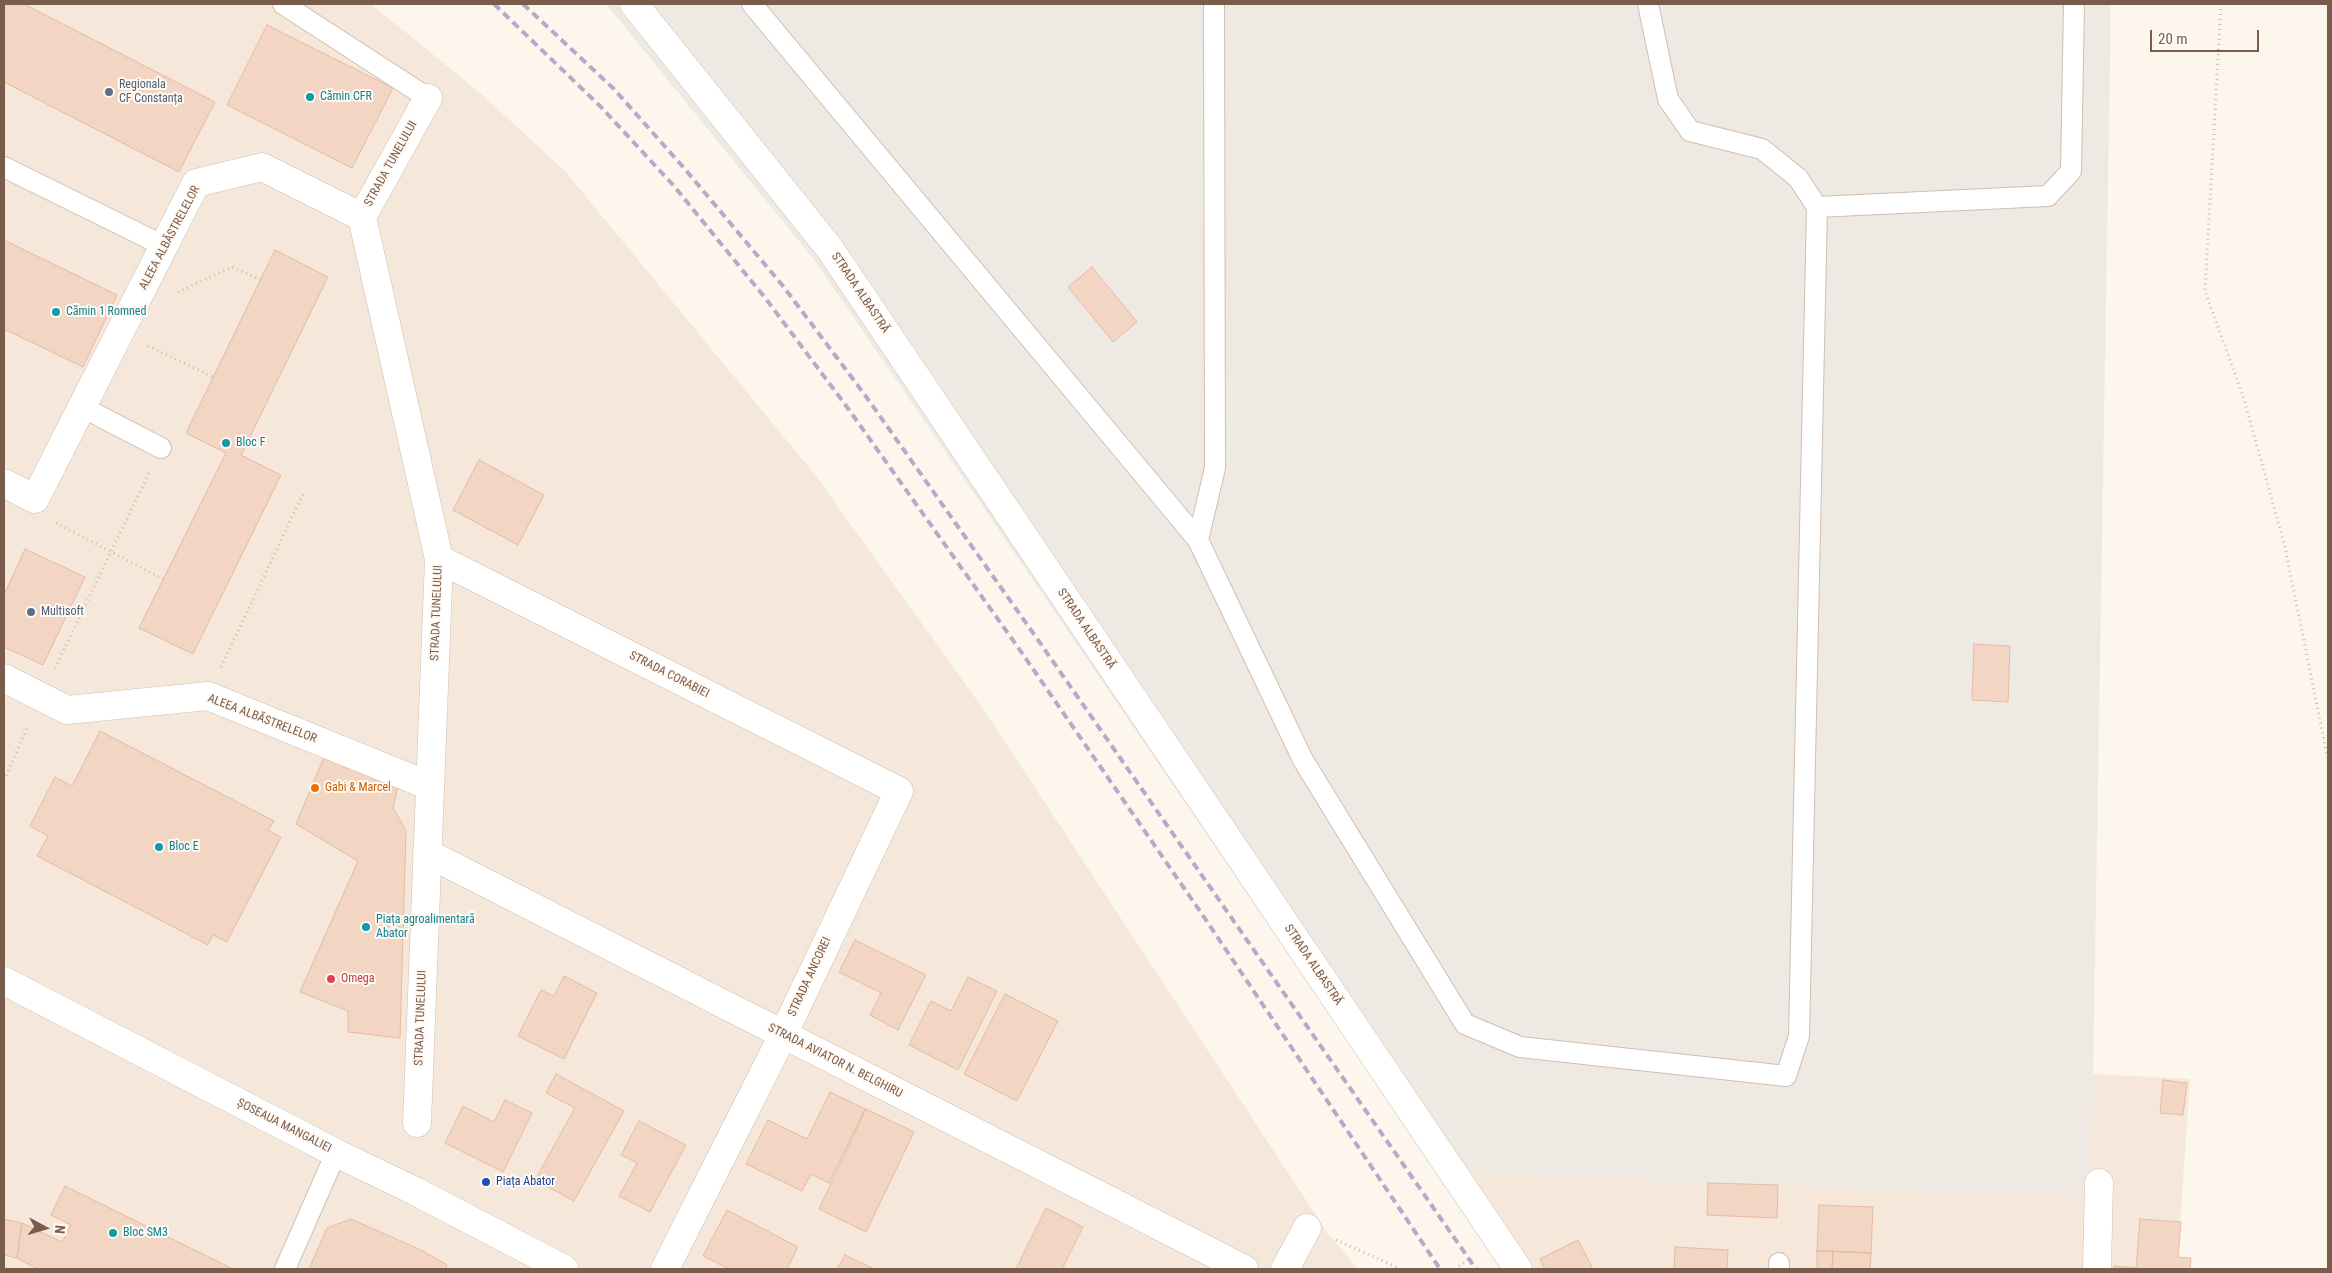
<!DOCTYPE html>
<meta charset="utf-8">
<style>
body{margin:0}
#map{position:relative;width:2332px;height:1273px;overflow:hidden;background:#fdf6ec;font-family:"Roboto Condensed",sans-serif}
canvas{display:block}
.frame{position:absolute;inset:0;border:5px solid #7a5c4d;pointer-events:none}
.north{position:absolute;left:20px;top:1203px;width:50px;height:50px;-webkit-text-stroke:4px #fffaf3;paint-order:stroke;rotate:96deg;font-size:14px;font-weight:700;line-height:20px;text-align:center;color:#7a5c4d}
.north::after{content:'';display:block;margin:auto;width:18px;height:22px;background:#7a5c4d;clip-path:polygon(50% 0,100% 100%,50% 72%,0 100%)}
.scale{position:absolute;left:2150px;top:30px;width:109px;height:22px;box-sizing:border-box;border:2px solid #7a5c4d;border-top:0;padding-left:6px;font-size:15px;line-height:18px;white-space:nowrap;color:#7a5c4d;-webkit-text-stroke:4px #fffaf3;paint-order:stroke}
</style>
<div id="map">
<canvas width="2332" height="1273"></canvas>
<div class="frame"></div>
<div class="north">N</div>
<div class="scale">20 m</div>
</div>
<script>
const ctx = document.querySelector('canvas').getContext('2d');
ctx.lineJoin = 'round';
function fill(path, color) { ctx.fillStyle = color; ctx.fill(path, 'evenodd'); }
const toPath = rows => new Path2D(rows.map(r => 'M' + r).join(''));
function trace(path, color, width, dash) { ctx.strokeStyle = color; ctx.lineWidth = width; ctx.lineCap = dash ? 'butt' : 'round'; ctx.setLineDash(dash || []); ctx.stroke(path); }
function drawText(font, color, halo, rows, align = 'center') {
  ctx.font = font + ' "Roboto Condensed",sans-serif'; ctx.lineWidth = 4; ctx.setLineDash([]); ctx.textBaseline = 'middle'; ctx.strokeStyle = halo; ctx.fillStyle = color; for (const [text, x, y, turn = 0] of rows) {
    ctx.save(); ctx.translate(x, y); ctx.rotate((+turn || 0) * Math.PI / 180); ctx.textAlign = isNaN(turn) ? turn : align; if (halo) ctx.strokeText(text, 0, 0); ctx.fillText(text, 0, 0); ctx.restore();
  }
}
fill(toPath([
 [4,4,371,4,479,92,565,171,816,476,984,710,1327,1232,1358,1269,4,1269],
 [2093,1074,2190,1079,2177,1269,1503,1269,1436,1170,1708,1183,2091,1197]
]), '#f5e8da');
fill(toPath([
 [606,4,2111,4,2091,1197,1708,1183,1436,1170,815,261]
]), '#efe9e4');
const building = toPath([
 [4,4,24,4,215,102,179,172,4,82,4,4],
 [267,25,393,88,352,168,227,105,267,25],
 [4,240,117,295,83,367,4,329,4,240],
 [275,250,328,277,241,455,281,475,193,654,139,628,226,453,186,433,275,250],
 [1092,267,1137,322,1113,342,1068,287,1092,267],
 [479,460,544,495,518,545,453,510,479,460],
 [25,549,85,577,43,665,4,647,4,595,25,549],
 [1974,644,2010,646,2008,702,1972,700,1974,644],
 [100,731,274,821,268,830,281,837,227,942,213,935,208,945,37,856,48,836,30,826,55,777,72,786,100,731],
 [325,755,398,785,393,808,406,830,400,1038,348,1032,348,1011,300,992,358,861,296,824,325,755],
 [855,940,926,975,898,1030,870,1015,881,993,839,972,855,940],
 [564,976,597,993,564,1059,518,1036,541,990,554,996,564,976],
 [968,977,997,991,958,1070,909,1045,931,1001,951,1011,968,977],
 [1005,994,1058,1021,1017,1101,964,1074,1005,994],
 [556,1074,624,1111,574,1201,535,1180,575,1108,546,1093,556,1074],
 [2163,1080,2187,1083,2183,1115,2160,1113,2163,1080],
 [830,1092,865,1109,829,1183,811,1174,802,1191,746,1164,768,1120,807,1139,830,1092],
 [505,1100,532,1113,503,1172,445,1143,463,1106,494,1122,505,1100],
 [866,1109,914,1132,866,1232,819,1209,866,1109],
 [639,1121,686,1145,650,1212,619,1196,637,1163,621,1155,639,1121],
 [1708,1183,1778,1185,1777,1218,1707,1215,1708,1183],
 [65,1186,233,1269,38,1269,17,1258,22,1223,62,1242,71,1225,51,1215,65,1186],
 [1819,1205,1873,1207,1871,1253,1817,1251,1819,1205],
 [1046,1208,1083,1227,1062,1269,1016,1269,1046,1208],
 [727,1210,798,1247,787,1269,729,1269,703,1256,727,1210],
 [4,1219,22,1223,17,1258,4,1255,4,1219],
 [351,1219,421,1250,447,1265,446,1269,309,1269,327,1228,351,1219],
 [2140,1219,2181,1222,2178,1257,2191,1258,2190,1269,2114,1269,2114,1266,2136,1268,2140,1219],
 [1578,1240,1593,1269,1545,1269,1540,1259,1578,1240],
 [1675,1247,1728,1250,1727,1269,1674,1269,1675,1247],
 [1817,1251,1833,1251,1832,1269,1817,1269,1817,1251],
 [1833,1251,1871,1253,1870,1269,1832,1269,1833,1251],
 [845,1255,874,1269,837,1269,845,1255]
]);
fill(building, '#f3d5c3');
trace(building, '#e6bba3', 1);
const service = toPath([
 [283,4,428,98],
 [752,4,1198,540,1303,760,1465,1024,1520,1047,1786,1076,1799,1036,1817,207,2048,196,2071,171,2074,4],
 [1648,4,1668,99,1690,131,1762,149,1798,178,1817,207],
 [4,167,164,246],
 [82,407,161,448],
 [1198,540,1215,468,1214,4],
 [1779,1263,1779,1269],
 [285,1269,336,1153]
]);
const minor = toPath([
 [634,4,830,249,1518,1269],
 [4,483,35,499,196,183,262,167,362,217],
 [439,559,899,791,783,1035,665,1269],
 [4,678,67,710,208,696,430,786],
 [427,853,1244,1269],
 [417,1123,439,559,362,217,428,98],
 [1285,1269,1307,1228],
 [2097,1269,2099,1183]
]);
const tertiary = toPath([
 [4,981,336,1153,415,1191,564,1269]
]);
trace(service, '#d1beb0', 22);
trace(minor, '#d1beb0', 29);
trace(tertiary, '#d1beb0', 29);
trace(toPath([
 [2221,4,2205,291,2244,399,2285,547,2328,760],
 [178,292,232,267,261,280],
 [148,346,213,377],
 [56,523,163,579],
 [221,667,303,494],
 [55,668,149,473],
 [4,780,28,726],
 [1336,1240,1401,1269],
 [1455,1269,1470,1258]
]), '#d9b8a5', 3, [1, 4]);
trace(service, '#fff', 20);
trace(minor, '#fff', 28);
trace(tertiary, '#fff', 28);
trace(toPath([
 [494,4,601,107,674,186,766,299,847,407,1022,653,1206,920,1440,1269],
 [523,4,614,89,684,168,783,286,865,395,1038,640,1476,1269]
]), '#b9a8c9', 4, [8, 5]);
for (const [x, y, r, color] of [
 [109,92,5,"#5c6f8a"],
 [310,97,5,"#0f9aa8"],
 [56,312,5,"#0f9aa8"],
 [226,443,5,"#0f9aa8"],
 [31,612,5,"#5c6f8a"],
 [315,788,5,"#e8710a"],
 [159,847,5,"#0f9aa8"],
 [366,927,5,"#0f9aa8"],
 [331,979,5,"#e0444e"],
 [486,1182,5,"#1a4fb4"],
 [113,1233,5,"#0f9aa8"]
]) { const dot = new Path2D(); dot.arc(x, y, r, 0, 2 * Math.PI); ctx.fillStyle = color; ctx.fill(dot); trace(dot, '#fffaf3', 2); }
drawText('12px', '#4e5e75', '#fffaf3', [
 ["Regionala",119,85],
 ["CF Constanța",119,99],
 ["Multisoft",41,612]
], 'left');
drawText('12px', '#0d838f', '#fffaf3', [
 ["Cămin CFR",320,97],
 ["Cămin 1 Romned",66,312],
 ["Bloc F",236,443],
 ["Bloc E",169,847],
 ["Piața agroalimentară",376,920],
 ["Abator",376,934],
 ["Bloc SM3",123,1233]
], 'left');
drawText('12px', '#7a5c4d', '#fffaf3', [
 ["STRADA TUNELULUI",391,164,-61],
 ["ALEEA ALBĂSTRELELOR",170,238,-62],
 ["STRADA ALBASTRĂ",860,293,56],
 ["STRADA TUNELULUI",437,613,-88],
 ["STRADA ALBASTRĂ",1086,629,56],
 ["STRADA CORABIEI",669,675,27],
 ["ALEEA ALBĂSTRELELOR",262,719,21],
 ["STRADA ALBASTRĂ",1313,965,56],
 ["STRADA ANCOREI",810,977,-65],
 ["STRADA TUNELULUI",421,1018,-88],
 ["STRADA AVIATOR N. BELGHIRU",835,1061,27],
 ["ȘOSEAUA MANGALIEI",284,1126,27]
]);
drawText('12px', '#c56008', '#fffaf3', [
 ["Gabi & Marcel",325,788]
], 'left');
drawText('12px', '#be3a42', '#fffaf3', [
 ["Omega",341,979]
], 'left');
drawText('12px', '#164399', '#fffaf3', [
 ["Piața Abator",496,1182]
], 'left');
</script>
